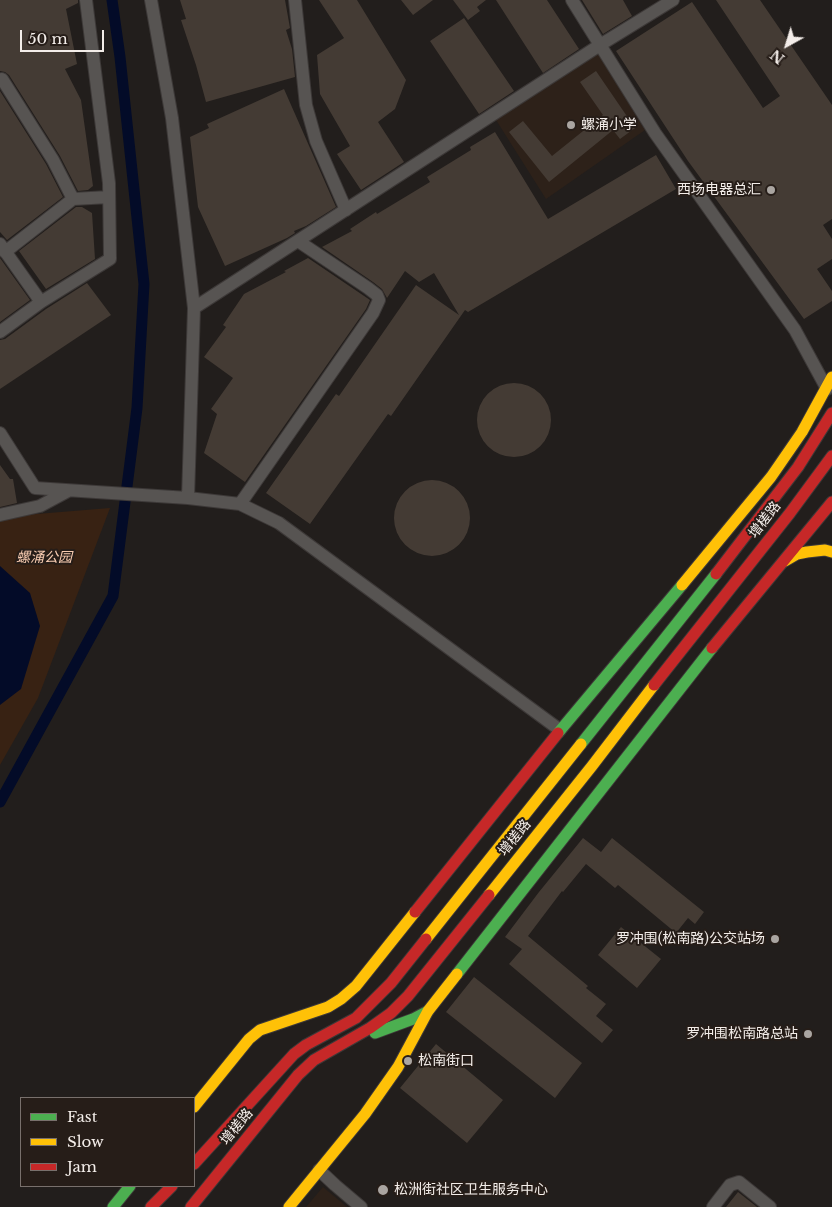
<!DOCTYPE html>
<meta charset="utf-8">
<style>
body{margin:0}
#map{position:relative;width:832px;height:1207px;overflow:hidden;background:#221e1c;font-family:"Libre Baskerville",serif}
canvas{display:block}
.legend{position:absolute;left:20px;top:1097px;width:175px;height:90px;box-sizing:border-box;background:#261d18;border:1px solid #78706c;margin:0;padding:6px 9px;list-style:none;font-size:15px;color:#f3ede9}
.legend li{display:flex;align-items:center;gap:10px;height:25px}
.legend b{width:25px;border:1px solid #78706c}
.north{position:absolute;left:762px;top:20px;width:50px;height:50px;-webkit-text-stroke:4px #261d18;paint-order:stroke;rotate:219deg;font-size:14px;font-weight:700;line-height:20px;text-align:center;color:#f3ede9}
.north::after{content:'';display:block;margin:auto;width:18px;height:22px;background:#f3ede9;clip-path:polygon(50% 0,100% 100%,50% 72%,0 100%)}
.scale{position:absolute;left:20px;top:30px;width:84px;height:22px;box-sizing:border-box;border:2px solid #f3ede9;border-top:0;padding-left:6px;font-size:15px;line-height:18px;white-space:nowrap;color:#f3ede9;-webkit-text-stroke:4px #261d18;paint-order:stroke}
</style>
<div id="map">
<canvas width="832" height="1207"></canvas>
<ul class="legend">
<li><b style="height:6px;background:#4caf50"></b>Fast</li>
<li><b style="height:6px;background:#ffc107"></b>Slow</li>
<li><b style="height:6px;background:#c62828"></b>Jam</li>
</ul>
<div class="north">N</div>
<div class="scale">50 m</div>
</div>
<script>
const ctx = document.querySelector('canvas').getContext('2d');
ctx.lineJoin = 'round';
function fill(path, color) { ctx.fillStyle = color; ctx.fill(path, 'evenodd'); }
const toPath = rows => new Path2D(rows.map(r => 'M' + r).join(''));
function trace(path, color, width, dash) { ctx.strokeStyle = color; ctx.lineWidth = width; ctx.lineCap = dash ? 'butt' : 'round'; ctx.setLineDash(dash || []); ctx.stroke(path); }
function drawText(font, color, halo, rows, align = 'center') {
  ctx.font = font + ' "Libre Baskerville","Noto Sans SC",serif'; ctx.lineWidth = 4; ctx.setLineDash([]); ctx.textBaseline = 'middle'; ctx.strokeStyle = halo; ctx.fillStyle = color; for (const [text, x, y, turn = 0] of rows) {
    ctx.save(); ctx.translate(x, y); ctx.rotate((+turn || 0) * Math.PI / 180); ctx.textAlign = isNaN(turn) ? turn : align; if (halo) ctx.strokeText(text, 0, 0); ctx.fillText(text, 0, 0); ctx.restore();
  }
}
fill(toPath([
 [598,54,645,130,546,199,496,120],
 [323,1187,347,1207,306,1207]
]), '#2d2119');
fill(toPath([
 [110,508,38,698,0,765,0,517]
]), '#382213');
fill(toPath([
 [0,566,30,593,40,626,21,689,0,705]
]), '#030b28');
trace(toPath([
 [0,802,113,596,137,408,144,284,120,57,112,0]
]), '#030b28', 11);
fill(toPath([
 [0,0,78,0,78,3,66,9,77,64,65,69,81,100,93,186,88,190,78,191,60,156,9,75,5,72,0,71],
 [180,0,285,0,290,28,286,30,292,49,295,77,206,102,196,65,181,20,186,19],
 [319,0,357,0,406,80,395,109,378,122,404,162,361,190,337,154,350,146,320,94,317,55,344,38],
 [401,0,433,0,413,15],
 [453,0,486,0,477,7,480,11,468,20],
 [496,0,547,0,579,49,543,73],
 [582,0,623,0,632,16,603,34],
 [716,0,760,0,832,105,832,219,823,225,832,239,832,259,817,269,832,291,832,301,804,319,688,161,616,51,692,2,763,108,780,96],
 [464,18,514,91,479,114,430,41],
 [596,71,635,128,620,139,613,130,549,182,509,132,523,121,552,156,603,115,580,82],
 [284,89,336,207,306,226,294,231,295,233,287,238,225,266,198,207,190,137,209,128,207,124],
 [0,91,46,164,63,197,7,240,0,232],
 [495,132,548,219,656,155,676,189,468,312,465,310,391,416,388,414,310,524,266,493,336,394,339,396,416,285,459,315,434,273,419,282,405,271,387,298,382,289,373,282,322,247,352,231,350,229,376,212,377,214,430,182,427,177,471,150,470,147],
 [76,207,82,207,92,213,95,259,46,289,19,251],
 [0,258,30,300,0,322],
 [308,258,370,300,366,309,245,482,204,453,217,414,211,409,233,378,204,357,226,327,223,325,244,294,286,272,284,271],
 [87,283,111,315,0,389,0,340,5,339,46,309],
 '477 420a37 37 0 1 1 74 0a37 37 0 1 1-74 0Z',
 [0,465,10,479,13,479,17,503,0,507],
 '394 518a38 38 0 1 1 76 0a38 38 0 1 1-76 0Z',
 [583,838,601,852,612,838,704,912,695,924,688,918,676,933,618,885,615,888,586,864,563,892,562,891,528,936,588,986,586,988,606,1004,596,1016,613,1030,602,1043,509,964,522,949,505,937,539,892],
 [621,927,661,959,637,988,598,955],
 [474,977,582,1063,555,1098,446,1012],
 [436,1044,503,1100,467,1143,400,1088],
 [738,1192,757,1207,726,1207]
]), '#443b34');
const street = toPath([
 [151,0,172,118,194,308,188,498],
 [295,0,306,105,316,141,346,210],
 [572,0,655,133,795,330,827,389],
 [2,79,53,160,73,199,5,252],
 [73,199,109,197],
 [0,244,41,302],
 [194,308,600,45,673,0],
 [0,332,41,302,110,259,109,183,86,0],
 [0,433,35,488,188,498,240,504,279,523,560,730],
 [240,504,373,313,379,300,377,295,368,288,298,241],
 [0,515,40,506,68,491],
 [319,1170,335,1185,361,1207],
 [713,1207,730,1185,739,1182,770,1207]
]);
const fast = toPath([
 [558,733,682,585],
 [581,744,716,574],
 [457,974,712,648],
 [375,1033,413,1019,428,1011],
 [113,1207,130,1186]
]);
const slow = toPath([
 [785,561,797,554,807,552,825,550,832,552],
 [682,585,771,477,802,432,832,377],
 [489,895,592,766,654,685],
 [426,939,581,744],
 [194,1107,249,1039,260,1030,328,1007,341,999,356,986,415,912],
 [289,1207,365,1114,398,1067,428,1011,457,974]
]);
const jam = toPath([
 [716,574,798,467,832,413],
 [712,648,832,502],
 [654,685,790,513,832,456],
 [415,912,558,733],
 [194,1164,294,1054,306,1045,356,1018,391,983,426,939],
 [151,1207,172,1186],
 [191,1207,298,1075,314,1060,370,1028,391,1013,408,996,489,895]
]);
trace(street, '#3d3938', 14);
trace(fast, '#3d3938', 13);
trace(slow, '#3d3938', 13);
trace(jam, '#3d3938', 13);
trace(street, '#575452', 12);
trace(fast, '#4caf50', 11);
trace(slow, '#ffc107', 11);
trace(jam, '#c62828', 11);
for (const [x, y, r, color] of [
 [571,125,5,"#aaa5a1"],
 [771,190,5,"#aaa5a1"],
 [775,939,5,"#aaa5a1"],
 [808,1034,5,"#aaa5a1"],
 [408,1061,5,"#aaa5a1"],
 [383,1190,6,"#aaa5a1"]
]) { const dot = new Path2D(); dot.arc(x, y, r, 0, 2 * Math.PI); ctx.fillStyle = color; ctx.fill(dot); trace(dot, '#261d18', 2); }
drawText('14px', '#f3ede9', '#261d18', [
 ["螺涌小学",581,125],
 ["西场电器总汇",761,190,"right"],
 ["罗冲围(松南路)公交站场",765,939,"right"],
 ["罗冲围松南路总站",798,1034,"right"],
 ["松南街口",418,1061],
 ["松洲街社区卫生服务中心",394,1190]
], 'left');
drawText('14px', '#f3ede9', '#261d18', [
 ["增槎路",765,520,-52],
 ["增槎路",515,838,-51],
 ["增槎路",237,1127,-51]
]);
drawText('italic 14px', '#f7cbb0', '#261d18', [
 ["螺涌公园",44,558]
]);
</script>
